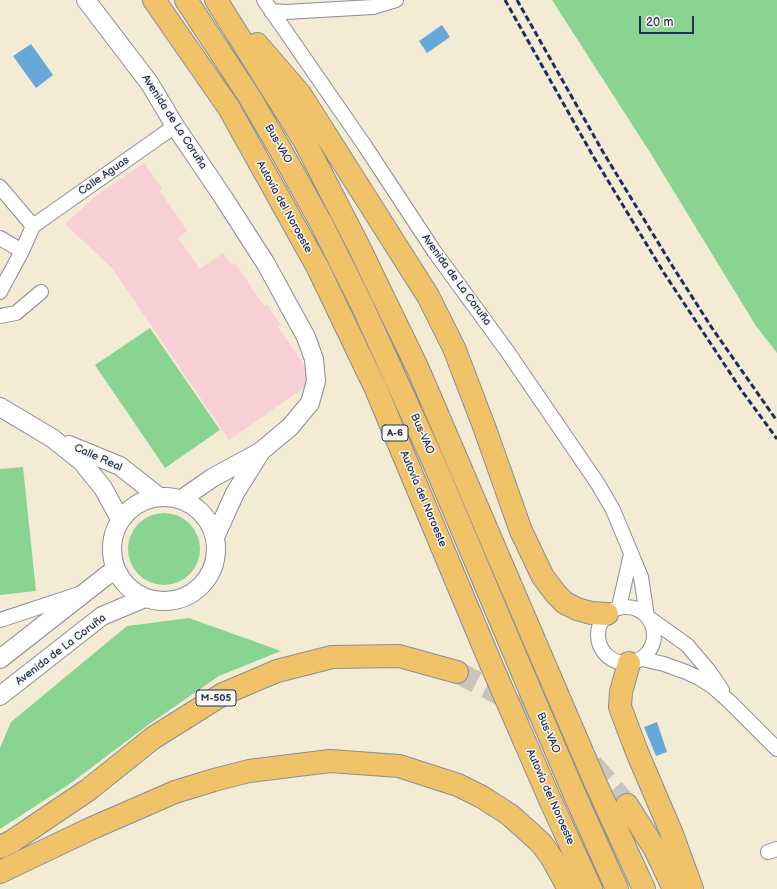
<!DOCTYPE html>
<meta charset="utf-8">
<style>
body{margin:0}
#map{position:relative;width:777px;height:889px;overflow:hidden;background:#f4ebd5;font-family:"Balsamiq Sans",sans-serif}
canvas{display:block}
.scale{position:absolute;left:639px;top:16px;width:55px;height:18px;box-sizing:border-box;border:2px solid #1b2f5e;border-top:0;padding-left:5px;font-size:12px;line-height:14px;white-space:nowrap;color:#1b2f5e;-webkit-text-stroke:3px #fbf7ec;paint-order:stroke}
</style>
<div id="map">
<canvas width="777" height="889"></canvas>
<div class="scale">20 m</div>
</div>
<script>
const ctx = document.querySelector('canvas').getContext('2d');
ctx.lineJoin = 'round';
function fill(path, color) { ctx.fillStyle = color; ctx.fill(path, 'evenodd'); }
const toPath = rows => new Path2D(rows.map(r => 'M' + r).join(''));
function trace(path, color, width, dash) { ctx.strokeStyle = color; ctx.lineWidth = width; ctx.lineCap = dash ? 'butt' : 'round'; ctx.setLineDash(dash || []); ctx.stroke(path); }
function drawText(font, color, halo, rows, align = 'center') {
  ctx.font = font + ' "Balsamiq Sans",sans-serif'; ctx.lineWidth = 3; ctx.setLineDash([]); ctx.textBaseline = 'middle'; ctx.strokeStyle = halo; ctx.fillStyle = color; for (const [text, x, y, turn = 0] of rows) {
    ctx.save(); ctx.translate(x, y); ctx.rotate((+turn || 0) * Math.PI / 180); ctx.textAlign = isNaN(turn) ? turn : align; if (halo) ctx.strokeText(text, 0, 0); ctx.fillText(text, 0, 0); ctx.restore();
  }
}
fill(toPath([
 [144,163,162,188,160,191,187,231,178,238,200,269,223,253,232,265,235,263,264,306,267,305,281,325,278,327,308,371,308,385,229,440,112,268,65,224,97,195]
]), '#f7cfd4');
fill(toPath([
 [552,0,777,0,777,353,756,326,651,154],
 [150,328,220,430,165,468,95,365],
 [23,467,36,591,0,595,0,469],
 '128 549a36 36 0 1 1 72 0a36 36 0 1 1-72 0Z',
 [189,618,281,651,219,676,148,725,71,783,0,829,0,748,11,722,127,626]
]), '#8ad491');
fill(toPath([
 [442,25,450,37,427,53,419,41],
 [31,44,53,75,36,88,13,56],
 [657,722,667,752,656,756,644,727]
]), '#65a8da');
trace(toPath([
 [457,672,528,709,574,743,627,805]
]), '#c9c5bd', 22, [22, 11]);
const minor = toPath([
 [264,0,365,146,434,251,507,351,598,484,613,510,641,577,647,616],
 [271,11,285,12,373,7,396,0],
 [0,187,33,226],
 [0,238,22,251],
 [0,292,22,251,33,226,175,126],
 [0,316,16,313,41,292],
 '598 635a28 28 0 1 1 56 0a28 28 0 1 1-56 0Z',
 [619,607,631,554],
 [649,618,687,645,709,671,722,690],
 [0,620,79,594],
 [642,659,664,664,686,672,699,678,712,686,730,702,777,749],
 [768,852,777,849]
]);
const tertiary = toPath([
 [86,0,150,84,175,126,223,197,266,264,306,337,314,359,316,381,310,403,290,427,260,452,212,478,182,499],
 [0,407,52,438,82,462,103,488,120,519],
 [69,445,120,466,159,497],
 '112 549a52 52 0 1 1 104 0a52 52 0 1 1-104 0Z',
 [215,537,235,493,260,453],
 [0,659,115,569],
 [0,696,102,616,145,598]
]);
const trunk = toPath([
 [0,847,11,842,88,790,153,738,223,694,277,671,332,657,399,656,457,672]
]);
const motorway = toPath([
 [154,0,229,108,318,268,376,389,491,664,551,802,591,889],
 [186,0,249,96,280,149,320,221,362,305,434,463,513,650,574,793,617,889],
 [216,0,305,142,358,245,418,369,595,782,644,889],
 [257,44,300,94,428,296,454,348,485,429,521,531,543,577,556,594,565,603,577,609,591,613,607,614],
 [629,663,621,692,620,707,637,752,672,834,692,889],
 [627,805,655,849,674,889],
 [0,872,90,829,175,792,214,780,249,771,330,761,399,766,458,785,482,797,510,815,541,843,552,858,569,889]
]);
trace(minor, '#888d9a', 16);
trace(tertiary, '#888d9a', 20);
trace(trunk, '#888d9a', 24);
trace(motorway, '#888d9a', 24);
trace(minor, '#fff', 14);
trace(tertiary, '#fff', 18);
trace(trunk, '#f1c369', 22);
trace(motorway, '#f1c369', 22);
trace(toPath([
 [505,0,593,156,664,273,742,391,777,439],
 [517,0,603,152,673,267,712,328,777,421]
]), '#1b2f5e', 3, [6, 3]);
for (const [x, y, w] of [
 [395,433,26],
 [216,698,40]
]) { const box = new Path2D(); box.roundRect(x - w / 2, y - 8, w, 16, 3); ctx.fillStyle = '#fbf7ec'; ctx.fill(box); trace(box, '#1b2f5e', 1); }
drawText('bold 10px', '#1b2f5e', null, [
 ["A-6",395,433],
 ["M-505",216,698]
]);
drawText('11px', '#1b2f5e', '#fbf7ec', [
 ["Avenida de La Coruña",174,122,57],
 ["Bus-VAO",278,144,60],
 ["Calle Aguas",104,176,-35],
 ["Autovía del Noroeste",284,207,61],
 ["Avenida de La Coruña",456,280,54],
 ["Bus-VAO",422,434,66],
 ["Calle Real",98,458,24],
 ["Autovía del Noroeste",423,499,67],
 ["Avenida de La Coruña",61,650,-37],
 ["Bus-VAO",548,733,67],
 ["Autovía del Noroeste",550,797,66]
]);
</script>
